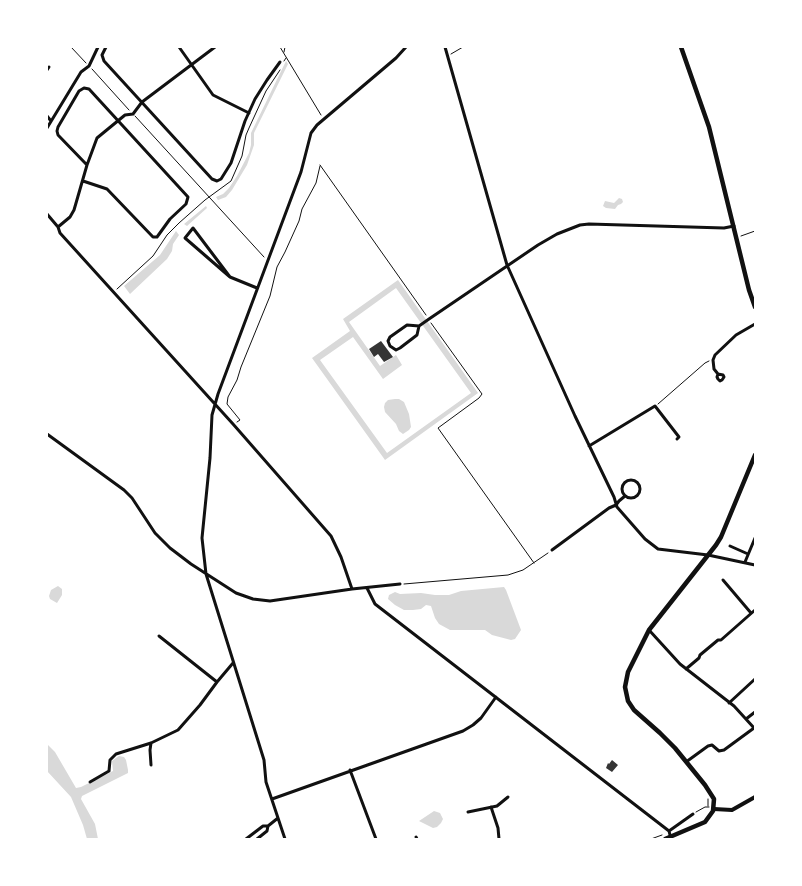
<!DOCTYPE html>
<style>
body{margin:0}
#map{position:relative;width:802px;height:886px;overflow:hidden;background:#fff;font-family:"Libre Baskerville",serif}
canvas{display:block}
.frame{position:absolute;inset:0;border:48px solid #fff;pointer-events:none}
</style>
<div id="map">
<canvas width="802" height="886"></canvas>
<div class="frame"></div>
</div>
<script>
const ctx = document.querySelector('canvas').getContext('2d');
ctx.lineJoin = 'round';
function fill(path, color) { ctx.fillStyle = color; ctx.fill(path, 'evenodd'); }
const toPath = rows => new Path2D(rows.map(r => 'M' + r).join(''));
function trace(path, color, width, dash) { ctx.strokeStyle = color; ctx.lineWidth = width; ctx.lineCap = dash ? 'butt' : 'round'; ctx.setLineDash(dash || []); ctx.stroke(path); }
fill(toPath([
 [286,61,288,64,254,133,254,145,247,165,232,190,226,197,218,200,216,197,223,194,229,188,237,176,249,153,251,145,251,133],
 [619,198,622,199,623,202,621,204,618,205,615,209,606,208,603,206,605,201,614,203],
 [206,206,207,208,187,226,184,224],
 [176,231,179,235,173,244,172,251,167,259,130,294,124,286,160,255],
 [398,280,478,393,385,460,312,358,350,331,343,319],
 [396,288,471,393,387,453,320,360,353,337,383,379,402,365,396,355,380,366,349,322],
 [395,399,399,399,404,402,409,414,411,427,409,430,403,434,399,431,396,424,385,412,384,407,385,403,388,400],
 [58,586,62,589,62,595,57,603,50,599,49,596,51,590],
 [504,587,506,590,521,630,515,639,511,640,492,635,485,630,450,630,439,624,435,618,431,606,426,605,421,609,413,610,404,610,395,605,388,599,389,595,395,592,400,594,421,593,435,595,449,595,461,591],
 [47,744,55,752,76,788,81,787,113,771,112,761,116,758,119,756,124,757,126,760,128,770,128,773,82,796,81,799,95,824,98,839,87,839,83,825,71,797,47,771],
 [434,811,440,813,443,819,441,823,437,827,433,828,419,821]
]), '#d9d9d9');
fill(toPath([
 [381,341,393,357,384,362,378,354,374,357,369,349],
 [612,760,618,765,612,772,606,768,608,763,609,764]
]), '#353535');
trace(toPath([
 [71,47,86,63],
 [280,47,321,115],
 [284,52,285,47],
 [451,54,463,47],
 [284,61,286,58],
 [92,69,129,110],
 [135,116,264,257],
 [320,165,426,315],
 [741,236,755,231],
 [117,289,153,256,167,235,179,223,205,200,231,181,242,156,246,135,249,128,266,91,280,70],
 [431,323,482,394,479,398,438,428,534,563],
 [658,404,705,363,709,361],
 [237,422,240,420,227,404,228,397,237,380,241,367,270,296,277,267,285,252,299,221,302,209,316,183,320,166],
 [404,584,508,575,523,570,548,553],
 [708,806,708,799],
 [696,812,705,807,709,807],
 [651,839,662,835]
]), '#111', 1);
trace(toPath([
 [106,47,102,55,104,61,212,179,217,181,221,179,231,163,245,121,255,99,267,80,280,62],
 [179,47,213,95,249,113],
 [445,47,507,265,575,416,614,497,617,507,645,539,658,549,708,555,755,565],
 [47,70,49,67],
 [47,116,51,121],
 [47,128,81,72,89,66,98,47],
 [83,181,107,189,153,237,157,237,170,219,186,204,188,197,89,89,84,88,79,91,58,127,57,131,58,135,87,165],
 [47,214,58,227,60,233,233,424,331,536,341,557,352,589],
 [58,227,70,217,74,210,87,165,97,138,125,115,133,114,142,102,215,47],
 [230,277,185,238,193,228,230,277,257,288],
 [419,326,407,325,390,337,388,341,390,346,396,350,400,348,417,335,419,326,429,319,538,245,557,234,580,225,589,224,724,228,734,226],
 [718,374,717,377,718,379,720,381,722,380,724,377,723,375,718,374,714,369,713,360,715,355,736,335,755,324],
 [47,434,124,490,132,498,155,533,170,548,191,564,236,593,253,599,270,601,352,589,400,584],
 [589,446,655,406,679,437,677,439],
 '622 489a9 9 0 1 1 18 0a9 9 0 1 1-18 0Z',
 [616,505,619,501,625,496],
 [730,546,748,554],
 [552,550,609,508,616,505],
 [745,562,755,538],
 [723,580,751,613],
 [367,588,375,604,669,831,671,839],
 [649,630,680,664,734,706,755,729],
 [159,636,217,682],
 [686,669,699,658,700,655,718,640,721,640,755,610],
 [729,703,755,679],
 [746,719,755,712],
 [151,743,150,750,151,765],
 [686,762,708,746,712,745,719,751,724,750,754,728],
 [350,770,376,839],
 [90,782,109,771,110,760,116,754,151,743,178,730,200,705,217,682,233,663],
 [272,799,463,731,473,725,481,718,496,697],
 [491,807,498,828,499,839],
 [468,812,497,806,508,797],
 [669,831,693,814],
 [416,837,417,839],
 [246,839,263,826,268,826,278,818],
 [257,839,267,831,268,826],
 [285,839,266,782,264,760,206,574,202,538,210,458,212,415,218,394,301,172,311,133,317,125,396,58,406,47]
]), '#111', 3);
trace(toPath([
 [714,809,732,810,755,797]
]), '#111', 4);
trace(toPath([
 [681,47,709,127,749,290,755,307],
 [665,839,705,822,713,811,714,799,705,785,675,748,660,733,634,710,628,701,625,687,628,672,649,630,716,545,721,537,755,455]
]), '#111', 4.5);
</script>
